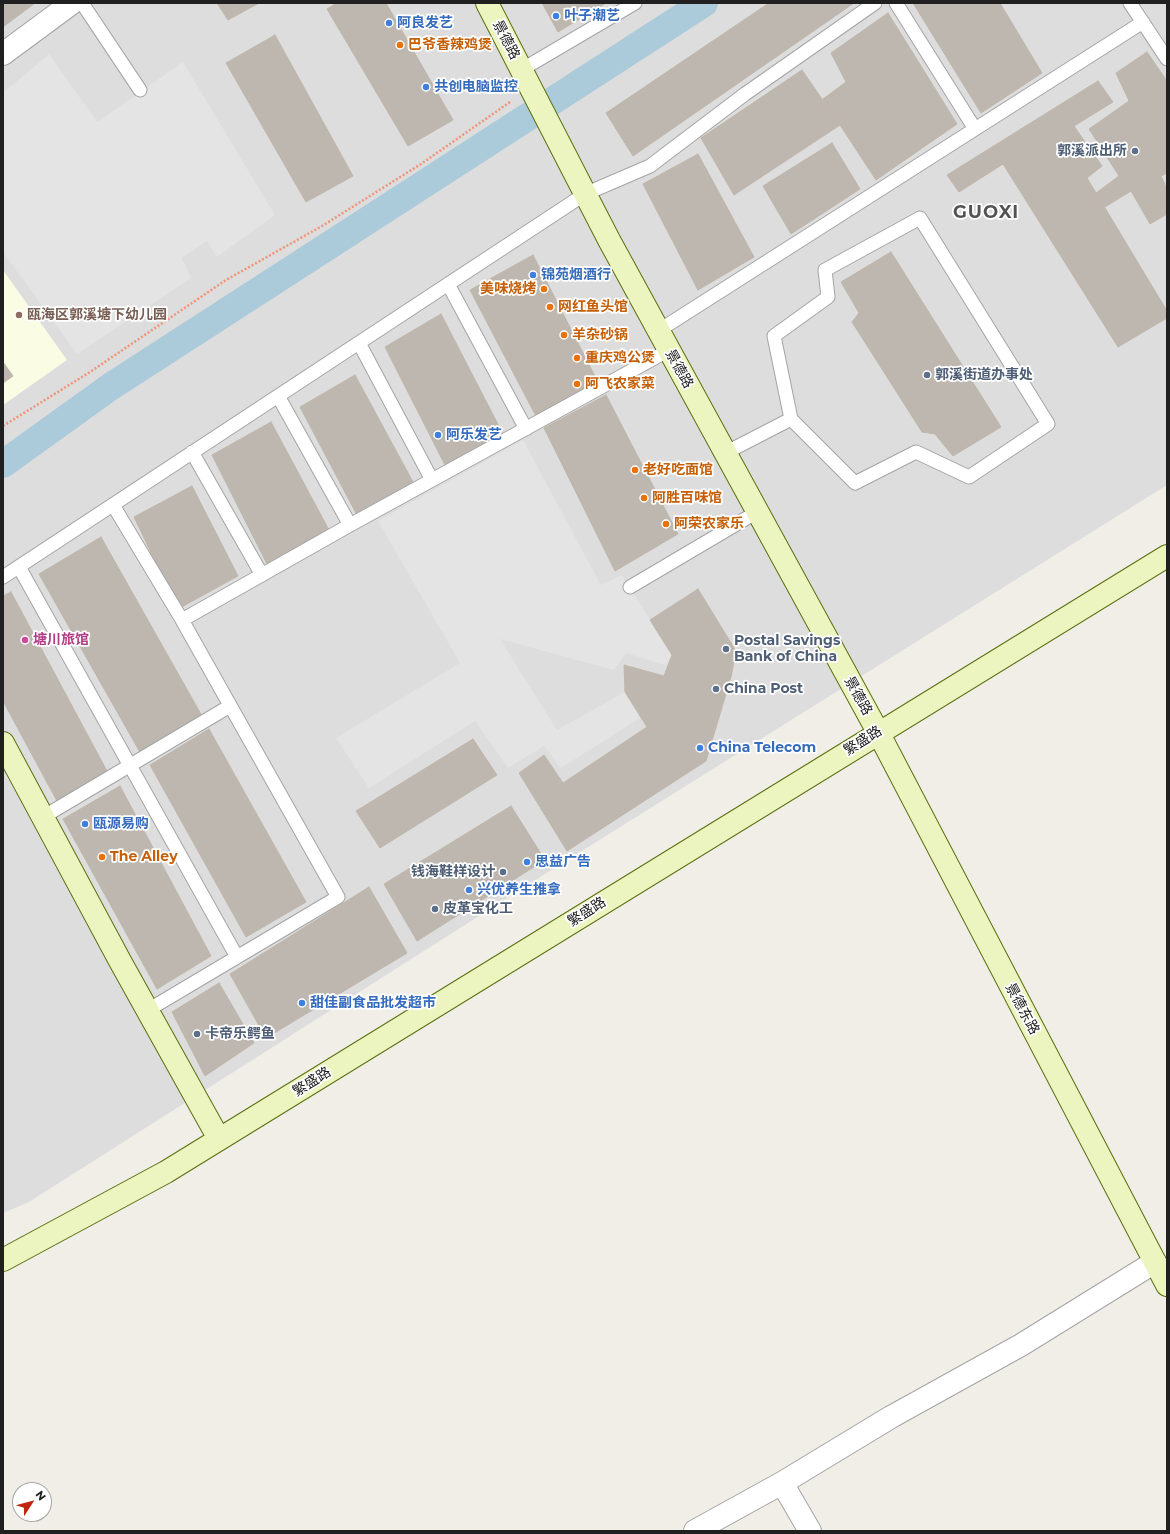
<!DOCTYPE html>
<meta charset="utf-8">
<style>
body{margin:0}
#map{position:relative;width:1170px;height:1534px;overflow:hidden;background:#f0eee7;font-family:Montserrat,sans-serif}
canvas{display:block}
.frame{position:absolute;inset:0;border:4px solid #202020;pointer-events:none}
.north{position:absolute;left:12px;top:1482px;width:40px;height:40px;box-sizing:border-box;background:#fff;border:1px solid #a6a6a6;border-radius:50%;rotate:54deg;font-size:11px;font-weight:700;line-height:16px;text-align:center;color:#202020}
.north::after{content:'';display:block;margin:auto;width:14px;height:18px;background:#c02510;clip-path:polygon(50% 0,100% 100%,50% 72%,0 100%)}
</style>
<div id="map">
<canvas width="1170" height="1534"></canvas>
<div class="frame"></div>
<div class="north">N</div>
</div>
<script>
const ctx = document.querySelector('canvas').getContext('2d');
ctx.lineJoin = 'round';
function fill(path, color) { ctx.fillStyle = color; ctx.fill(path, 'evenodd'); }
const toPath = rows => new Path2D(rows.map(r => 'M' + r).join(''));
function trace(path, color, width, dash) { ctx.strokeStyle = color; ctx.lineWidth = width; ctx.lineCap = dash ? 'butt' : 'round'; ctx.setLineDash(dash || []); ctx.stroke(path); }
function drawText(font, color, halo, rows, align = 'center') {
  ctx.font = font + ' Montserrat,"Noto Sans SC",sans-serif'; ctx.lineWidth = 3.5; ctx.setLineDash([]); ctx.textBaseline = 'middle'; ctx.strokeStyle = halo; ctx.fillStyle = color; for (const [text, x, y, turn = 0] of rows) {
    ctx.save(); ctx.translate(x, y); ctx.rotate((+turn || 0) * Math.PI / 180); ctx.textAlign = isNaN(turn) ? turn : align; if (halo) ctx.strokeText(text, 0, 0); ctx.fillText(text, 0, 0); ctx.restore();
  }
}
fill(toPath([
 [3,3,1167,3,1167,485,545,874,29,1202,3,1213]
]), '#dedddd');
fill(toPath([
 [3,270,67,360,3,405]
]), '#fafde3');
fill(toPath([
 [49,54,97,122,183,62,275,215,217,257,207,241,182,258,191,278,77,354,3,252,3,93],
 [523,440,601,585,622,575,672,655,665,665,626,653,614,670,500,639,557,730,625,692,640,718,561,768,544,746,508,768,475,721,369,788,336,738,460,663,378,521]
]), '#e4e4e4');
trace(toPath([
 [3,464,110,387,704,3]
]), '#abcada', 28);
const building = toPath([
 [3,3,35,3,3,27,3,3],
 [217,3,259,3,228,20,217,3],
 [337,3,386,3,453,120,408,146,327,9,337,3],
 [542,3,606,3,558,32,542,3],
 [769,3,854,3,633,156,606,113,769,3],
 [913,3,1000,3,1042,73,981,113,913,3],
 [888,13,957,124,876,180,823,99,846,82,831,53,888,13],
 [275,35,353,176,306,202,226,63,275,35],
 [1147,52,1167,81,1167,173,1161,176,1167,189,1167,214,1150,224,1131,191,1105,207,1096,193,1119,176,1089,129,1129,101,1116,73,1147,52],
 [802,70,840,125,734,195,701,138,802,70],
 [1098,81,1113,102,1074,126,1102,166,1087,178,1167,311,1167,318,1118,347,1003,164,959,192,947,175,1098,81],
 [832,143,860,189,791,234,763,186,832,143],
 [698,154,754,257,698,290,643,184,698,154],
 [891,252,1001,427,953,456,935,434,922,432,852,322,859,313,841,282,891,252],
 [533,255,599,384,538,420,470,290,533,255],
 [441,314,503,434,446,467,385,347,441,314],
 [3,362,13,376,3,383,3,362],
 [355,375,413,482,358,517,300,407,355,375],
 [606,395,678,534,615,571,544,428,606,395],
 [271,422,329,530,267,564,212,455,271,422],
 [192,486,238,576,178,609,134,517,192,486],
 [101,537,202,716,141,754,39,574,101,537],
 [698,589,736,651,731,677,706,761,567,851,519,773,544,755,563,783,647,727,625,692,624,665,664,676,672,655,650,620,698,589],
 [11,592,108,773,57,801,3,701,3,596,11,592],
 [209,729,306,902,246,937,150,765,209,729],
 [473,739,497,775,380,848,356,811,473,739],
 [120,786,211,956,157,989,63,819,120,786],
 [511,806,545,860,417,941,384,884,511,806],
 [369,887,407,953,266,1038,230,974,369,887],
 [219,983,254,1043,205,1076,172,1012,219,983]
]);
fill(building, '#bdb7b0');
trace(building, '#c0b7aa', 1);
const lane = toPath([
 [82,3,140,90],
 [896,3,975,129],
 [1130,3,1167,59],
 [521,70,635,3],
 [448,284,526,429],
 [658,331,1143,22],
 [359,343,432,480],
 [278,396,350,525],
 [192,452,262,575],
 [725,453,791,419,855,483,916,452,969,477,1048,424,920,218,825,270,828,297,774,336,791,419],
 [113,505,182,620],
 [19,567,237,957],
 [3,577,585,194,650,166,745,94,875,3],
 [630,587,757,512],
 [43,817,230,706],
 [148,1010,338,897,182,620,350,525,669,350]
]);
const street = toPath([
 [3,54,72,3],
 [782,1483,810,1531],
 [695,1531,782,1483,891,1417,1021,1345,1155,1262]
]);
const secondary = toPath([
 [487,3,609,240,878,732,1167,1285],
 [3,743,120,961,219,1139],
 [3,1260,166,1172,1167,556]
]);
trace(lane, '#a4a4a4', 15);
trace(street, '#a4a4a4', 24);
trace(secondary, '#5a700e', 24);
trace(toPath([
 [3,426,90,372,226,280,322,226,421,164,510,102]
]), '#ef9379', 2.5, [2, 2]);
trace(lane, '#fff', 13);
trace(street, '#fff', 22);
trace(secondary, '#ecf5c0', 22);
for (const [x, y, r, color] of [
 [556,16,4,"#3f7fe0"],
 [389,23,4,"#3f7fe0"],
 [400,45,4,"#e8710a"],
 [426,87,4,"#3f7fe0"],
 [1135,151,4,"#5c6f8a"],
 [533,275,4,"#3f7fe0"],
 [544,289,4,"#e8710a"],
 [550,307,4,"#e8710a"],
 [19,315,4,"#8d6e63"],
 [564,335,4,"#e8710a"],
 [577,358,4,"#e8710a"],
 [927,375,4,"#5c6f8a"],
 [577,384,4,"#e8710a"],
 [438,435,4,"#3f7fe0"],
 [635,470,4,"#e8710a"],
 [644,498,4,"#e8710a"],
 [666,524,4,"#e8710a"],
 [25,640,4,"#d1479c"],
 [726,649,4,"#5c6f8a"],
 [716,689,4,"#5c6f8a"],
 [700,748,4,"#3f7fe0"],
 [85,824,4,"#3f7fe0"],
 [102,857,4,"#e8710a"],
 [527,862,4,"#3f7fe0"],
 [503,872,4,"#5c6f8a"],
 [469,890,4,"#3f7fe0"],
 [435,909,4,"#5c6f8a"],
 [302,1003,4,"#3f7fe0"],
 [197,1034,4,"#5c6f8a"]
]) { const dot = new Path2D(); dot.arc(x, y, r, 0, 2 * Math.PI); ctx.fillStyle = color; ctx.fill(dot); trace(dot, '#fff', 1.5); }
drawText('bold 14px', '#366cbe', '#fff', [
 ["叶子潮艺",564,16],
 ["阿良发艺",397,23],
 ["共创电脑监控",434,87],
 ["锦苑烟酒行",541,275],
 ["阿乐发艺",446,435],
 ["China Telecom",708,748],
 ["瓯源易购",93,824],
 ["思益广告",535,862],
 ["兴优养生推拿",477,890],
 ["甜佳副食品批发超市",310,1003]
], 'left');
drawText('14px', '#202020', '#fff', [
 ["景德路",506,40,63],
 ["景德路",679,369,61],
 ["景德路",858,696,61],
 ["繁盛路",863,741,-32],
 ["繁盛路",587,912,-32],
 ["景德东路",1022,1009,62],
 ["繁盛路",312,1082,-32]
]);
drawText('bold 14px', '#c56008', '#fff', [
 ["巴爷香辣鸡煲",408,45],
 ["美味烧烤",536,289,"right"],
 ["网红鱼头馆",558,307],
 ["羊杂砂锅",572,335],
 ["重庆鸡公煲",585,358],
 ["阿飞农家菜",585,384],
 ["老好吃面馆",643,470],
 ["阿胜百味馆",652,498],
 ["阿荣农家乐",674,524],
 ["The Alley",110,857]
], 'left');
drawText('bold 14px', '#4e5e75', '#fff', [
 ["郭溪派出所",1127,151,"right"],
 ["郭溪街道办事处",935,375],
 ["Postal Savings",734,641],
 ["Bank of China",734,657],
 ["China Post",724,689],
 ["钱海鞋样设计",495,872,"right"],
 ["皮革宝化工",443,909],
 ["卡帝乐鳄鱼",205,1034]
], 'left');
drawText('bold 14px', '#785e54', '#fff', [
 ["瓯海区郭溪塘下幼儿园",27,315]
], 'left');
drawText('bold 14px', '#b23c85', '#fff', [
 ["塘川旅馆",33,640]
], 'left');
ctx.letterSpacing = '1px';
drawText('bold 18px', '#535353', '#fff', [
 ["GUOXI",986,213]
]);
ctx.letterSpacing = '0px';
</script>
